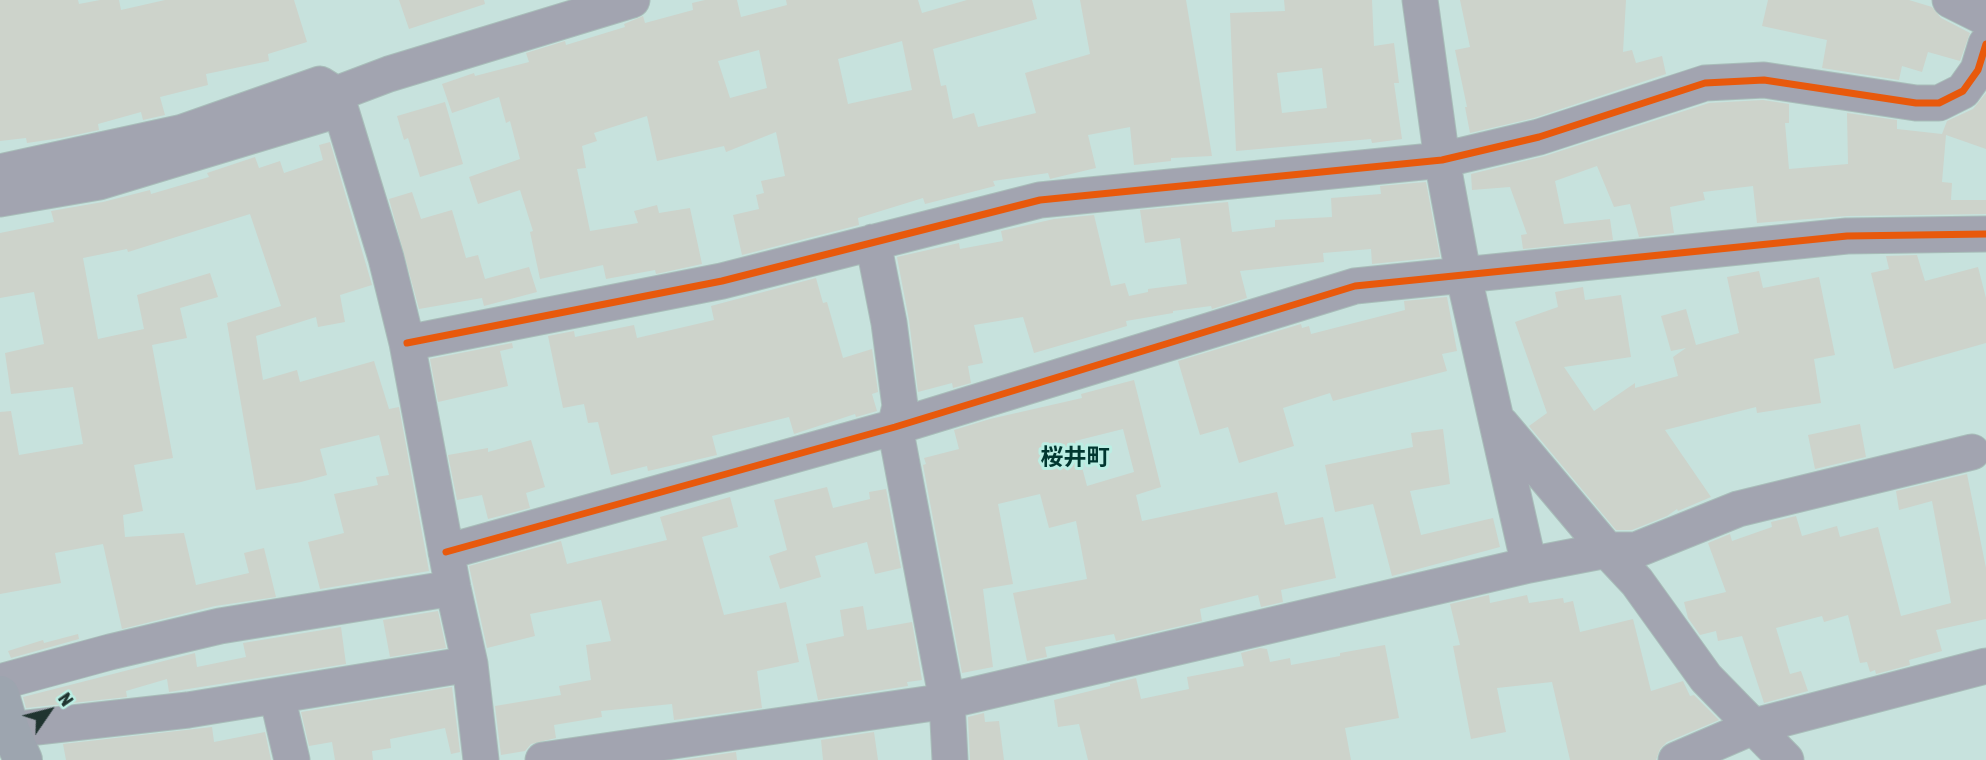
<!DOCTYPE html>
<meta charset="utf-8">
<style>
body{margin:0}
#map{position:relative;width:1986px;height:760px;overflow:hidden;background:#c7e2dd;font-family:"Asap Condensed",sans-serif}
canvas{display:block}
.north{position:absolute;left:14px;top:676px;width:70px;height:70px;-webkit-text-stroke:5px #bbeee3;paint-order:stroke;rotate:55deg;font-size:19px;font-weight:700;line-height:28px;text-align:center;color:#203430}
.north::after{content:'';display:block;margin:auto;width:24px;height:32px;background:#203430;clip-path:polygon(50% 0,100% 100%,50% 72%,0 100%)}
</style>
<div id="map">
<canvas width="1986" height="760"></canvas>
<div class="north">N</div>
</div>
<script>
const ctx = document.querySelector('canvas').getContext('2d');
ctx.lineJoin = 'round';
function fill(path, color) { ctx.fillStyle = color; ctx.fill(path, 'evenodd'); }
const toPath = rows => new Path2D(rows.map(r => 'M' + r).join(''));
function trace(path, color, width, dash) { ctx.strokeStyle = color; ctx.lineWidth = width; ctx.lineCap = dash ? 'butt' : 'round'; ctx.setLineDash(dash || []); ctx.stroke(path); }
function drawText(font, color, halo, rows, align = 'center') {
  ctx.font = font + ' "Asap Condensed","Noto Sans JP",sans-serif'; ctx.lineWidth = 6; ctx.setLineDash([]); ctx.textBaseline = 'middle'; ctx.strokeStyle = halo; ctx.fillStyle = color; for (const [text, x, y, turn = 0] of rows) {
    ctx.save(); ctx.translate(x, y); ctx.rotate((+turn || 0) * Math.PI / 180); ctx.textAlign = isNaN(turn) ? turn : align; if (halo) ctx.strokeText(text, 0, 0); ctx.fillText(text, 0, 0); ctx.restore();
  }
}
fill(toPath([
 [0,0,78,0,79,4,100,0,119,0,121,10,165,0,294,0,307,42,268,54,269,61,206,74,208,85,160,97,165,115,143,120,141,112,98,124,99,130,61,138,27,143,26,138,0,141],
 [399,0,484,0,485,4,409,29],
 [705,0,737,0,741,17,787,5,786,0,918,0,922,13,967,0,1032,0,1037,19,933,49,941,86,946,85,953,119,974,113,978,127,1036,113,1025,73,1090,54,1080,0,1186,0,1212,156,1171,158,1171,161,1134,165,1130,127,1088,135,1096,168,1054,178,1050,179,1048,173,993,181,995,186,925,204,923,198,858,218,859,225,742,255,733,215,759,209,756,195,764,193,761,181,785,176,776,132,726,152,724,146,657,161,647,116,594,133,597,141,582,146,586,168,577,169,590,231,638,223,634,211,657,205,659,213,690,208,702,264,656,274,655,270,606,279,603,265,540,279,530,232,533,231,520,190,478,204,469,177,520,159,510,121,506,123,499,97,452,113,442,84,474,73,475,76,529,62,526,53,565,41,566,45,625,27,624,24,643,16,645,23,693,10,692,3],
 [902,41,912,90,848,104,838,59],
 [759,50,767,88,730,98,718,61],
 [1284,0,1372,0,1374,46,1394,43,1399,83,1394,83,1402,139,1372,143,1371,139,1236,151,1230,13,1285,11],
 [1322,68,1327,108,1282,113,1277,73],
 [1460,0,1626,0,1623,52,1632,50,1636,63,1662,56,1666,74,1534,118,1470,133,1465,107,1467,107,1455,50,1470,47],
 [1768,0,1909,0,1932,7,1941,18,1970,33,1960,61,1928,52,1922,72,1902,66,1899,80,1822,68,1827,40,1762,26],
 [1986,93,1986,149,1946,135,1942,182,1952,183,1951,200,1986,200,1986,214,1847,216,1757,223,1753,186,1703,192,1705,200,1670,207,1674,233,1639,237,1630,204,1614,207,1597,166,1555,181,1564,224,1610,219,1613,240,1523,249,1521,235,1527,234,1510,187,1472,190,1471,174,1545,156,1709,103,1763,100,1789,104,1789,123,1785,123,1789,169,1848,164,1847,113,1897,120,1897,129,1942,134,1947,121,1973,109],
 [445,102,463,164,420,177,408,138,404,140,397,116],
 [330,142,372,285,340,295,345,322,318,327,316,317,256,336,263,380,297,370,300,382,374,361,389,409,399,407,429,571,320,589,308,542,344,533,334,494,378,485,376,477,389,475,379,435,320,449,327,475,301,482,256,490,227,323,281,306,250,214,128,252,127,249,83,258,98,339,144,329,137,295,210,273,218,297,180,308,187,338,152,345,173,458,134,465,143,511,123,515,125,537,184,533,196,585,249,573,244,553,264,548,276,597,215,606,122,629,103,544,55,553,61,583,0,594,0,412,11,411,19,455,83,444,73,387,11,394,5,353,44,344,34,292,0,298,0,233,54,222,51,211,103,202,150,190,151,194,209,177,207,173,255,157,259,168,280,161,284,173,323,160,319,145],
 [1426,182,1440,257,1372,264,1371,249,1323,253,1324,262,1240,271,1247,298,1212,309,1211,306,1173,311,1173,313,1126,321,1127,326,1034,353,1023,317,974,325,983,363,968,366,971,383,953,388,952,383,918,392,909,320,897,257,959,243,960,249,1003,241,1001,231,1054,219,1094,215,1111,286,1125,283,1129,296,1148,292,1148,289,1187,284,1180,238,1145,243,1140,210,1228,202,1232,232,1275,227,1275,220,1332,217,1331,198,1381,194,1380,186],
 [412,192,421,219,452,210,466,258,478,255,485,279,529,267,537,292,484,306,482,298,419,309,389,199],
 [1917,255,1925,281,1978,267,1986,298,1986,343,1894,369,1871,273,1889,269,1886,256],
 [1759,271,1763,288,1819,277,1835,355,1814,359,1821,403,1757,413,1756,407,1665,430,1711,497,1678,511,1677,509,1667,516,1632,530,1616,530,1529,426,1547,413,1515,322,1558,307,1555,292,1583,287,1585,300,1621,295,1631,357,1564,367,1594,411,1635,383,1635,388,1678,376,1673,357,1686,348,1671,351,1661,316,1686,309,1696,345,1739,333,1727,277],
 [816,278,823,303,827,302,843,358,872,349,878,392,872,394,877,411,856,417,855,414,794,434,789,417,712,436,717,455,648,471,647,466,611,475,598,422,588,423,584,404,563,408,548,336,574,331,575,337,634,325,637,338,714,320,711,306],
 [1447,297,1457,351,1442,354,1447,371,1333,401,1330,393,1283,408,1294,446,1239,463,1228,427,1200,435,1178,361,1301,324,1302,328,1309,326,1311,334,1405,310,1404,301],
 [512,343,513,348,500,351,508,386,438,402,430,359],
 [1134,380,1161,487,1136,495,1142,521,1277,492,1285,525,1323,517,1336,578,1281,590,1283,602,1270,605,1261,607,1258,595,1200,609,1202,621,1116,641,1114,634,1045,647,1047,657,1027,661,1013,593,1087,579,1076,521,1049,528,1040,494,998,504,1013,584,983,589,993,667,962,673,923,465,926,464,924,458,959,449,954,430,990,419,1082,398,1081,394],
 [1123,429,1134,472,1087,486,1075,441],
 [1860,424,1866,457,1815,469,1808,435],
 [1443,429,1450,484,1410,491,1421,535,1493,518,1500,547,1392,576,1373,504,1335,512,1325,465,1413,447,1411,433],
 [531,440,545,487,526,493,530,508,488,519,482,495,457,500,448,455,488,448,488,452],
 [1967,474,1986,568,1986,619,1936,630,1942,651,1909,660,1910,665,1876,674,1875,670,1870,672,1867,662,1860,663,1848,615,1824,622,1822,616,1776,628,1790,674,1801,671,1808,691,1764,703,1742,636,1718,641,1716,631,1700,635,1688,618,1684,602,1726,592,1708,543,1730,534,1732,541,1772,527,1771,522,1796,516,1802,536,1837,526,1840,537,1878,527,1901,616,1951,603,1932,501,1899,510,1896,491],
 [827,487,833,508,870,499,869,492,886,489,901,568,875,574,867,542,815,556,821,577,780,589,769,556,787,550,774,500],
 [730,497,738,527,702,537,724,615,786,602,799,662,757,671,762,708,674,720,672,704,601,711,602,717,554,725,556,738,531,744,525,751,501,755,495,706,561,695,559,686,591,680,586,645,611,641,601,600,530,614,535,636,487,648,469,566,561,541,567,564,667,540,660,517],
 [1489,595,1490,603,1527,595,1529,603,1563,598,1564,603,1573,601,1580,632,1633,619,1651,691,1683,681,1690,696,1694,695,1719,720,1667,742,1660,749,1656,760,1570,760,1552,682,1497,688,1506,732,1471,739,1453,646,1460,645,1450,604],
 [863,606,867,630,912,622,922,680,907,682,908,686,818,700,806,644,844,636,840,610],
 [438,611,446,648,390,657,383,620],
 [341,627,346,664,169,692,167,679,126,691,127,697,26,708,23,697,195,653,197,667,246,657,243,643],
 [78,634,79,639,11,658,8,651,43,640,44,643],
 [1385,645,1399,718,1345,728,1351,760,1088,760,1079,724,1058,727,1054,700,1110,686,1110,684,1136,678,1141,699,1189,689,1187,677,1244,666,1241,653,1260,648,1267,649,1270,662,1290,658,1291,665,1340,656,1340,653],
 [452,687,460,752,451,754,445,728,390,739,391,748,372,751,373,760,335,760,332,742,309,746,301,712],
 [984,713,985,722,999,721,1004,760,970,760,968,717],
 [212,727,214,742,265,732,271,760,66,760,63,744],
 [874,732,878,760,823,760,821,740],
 [736,752,737,760,682,760]
]), '#cdd3cb');
const minor = toPath([
 [1420,0,1442,160,1463,273,1529,565],
 [1950,0,1986,18],
 [0,172,183,132,320,84,336,94,386,258,407,343,453,588,470,664,481,760],
 [0,199,99,182,324,114,336,94,389,74,632,0],
 [873,242,889,323,900,406,895,427,947,701,950,760],
 [407,343,722,281,1040,200,1442,160,1539,137,1705,83,1764,80,1916,103,1939,103,1963,91,1978,70,1986,44],
 [1501,424,1607,550,1637,582,1706,678,1786,760],
 [446,552,895,427,1355,286,1847,236,1986,234],
 [0,682,110,652,220,626,453,588],
 [277,696,292,760],
 [0,733,10,730,188,710,470,664],
 [543,760,947,701,1529,565,1607,550,1636,550,1738,509,1972,452],
 [1676,760,1755,726,1986,666]
]);
const major = toPath([
 [0,695,10,730,23,760]
]);
trace(minor, '#a8bdb9', 37);
trace(major, '#a8bdb9', 40);
trace(minor, '#a2a4b0', 35);
trace(major, '#9da5af', 38);
trace(toPath([
 [407,343,722,281,1040,200,1442,160,1539,137,1705,83,1764,80,1916,103,1939,103,1963,91,1978,70,1986,44],
 [446,552,895,427,1355,286,1847,236,1986,234]
]), '#e8590c', 7);
drawText('bold 23px', '#013730', '#bbeee3', [
 ["桜井町",1075,458]
]);
</script>
